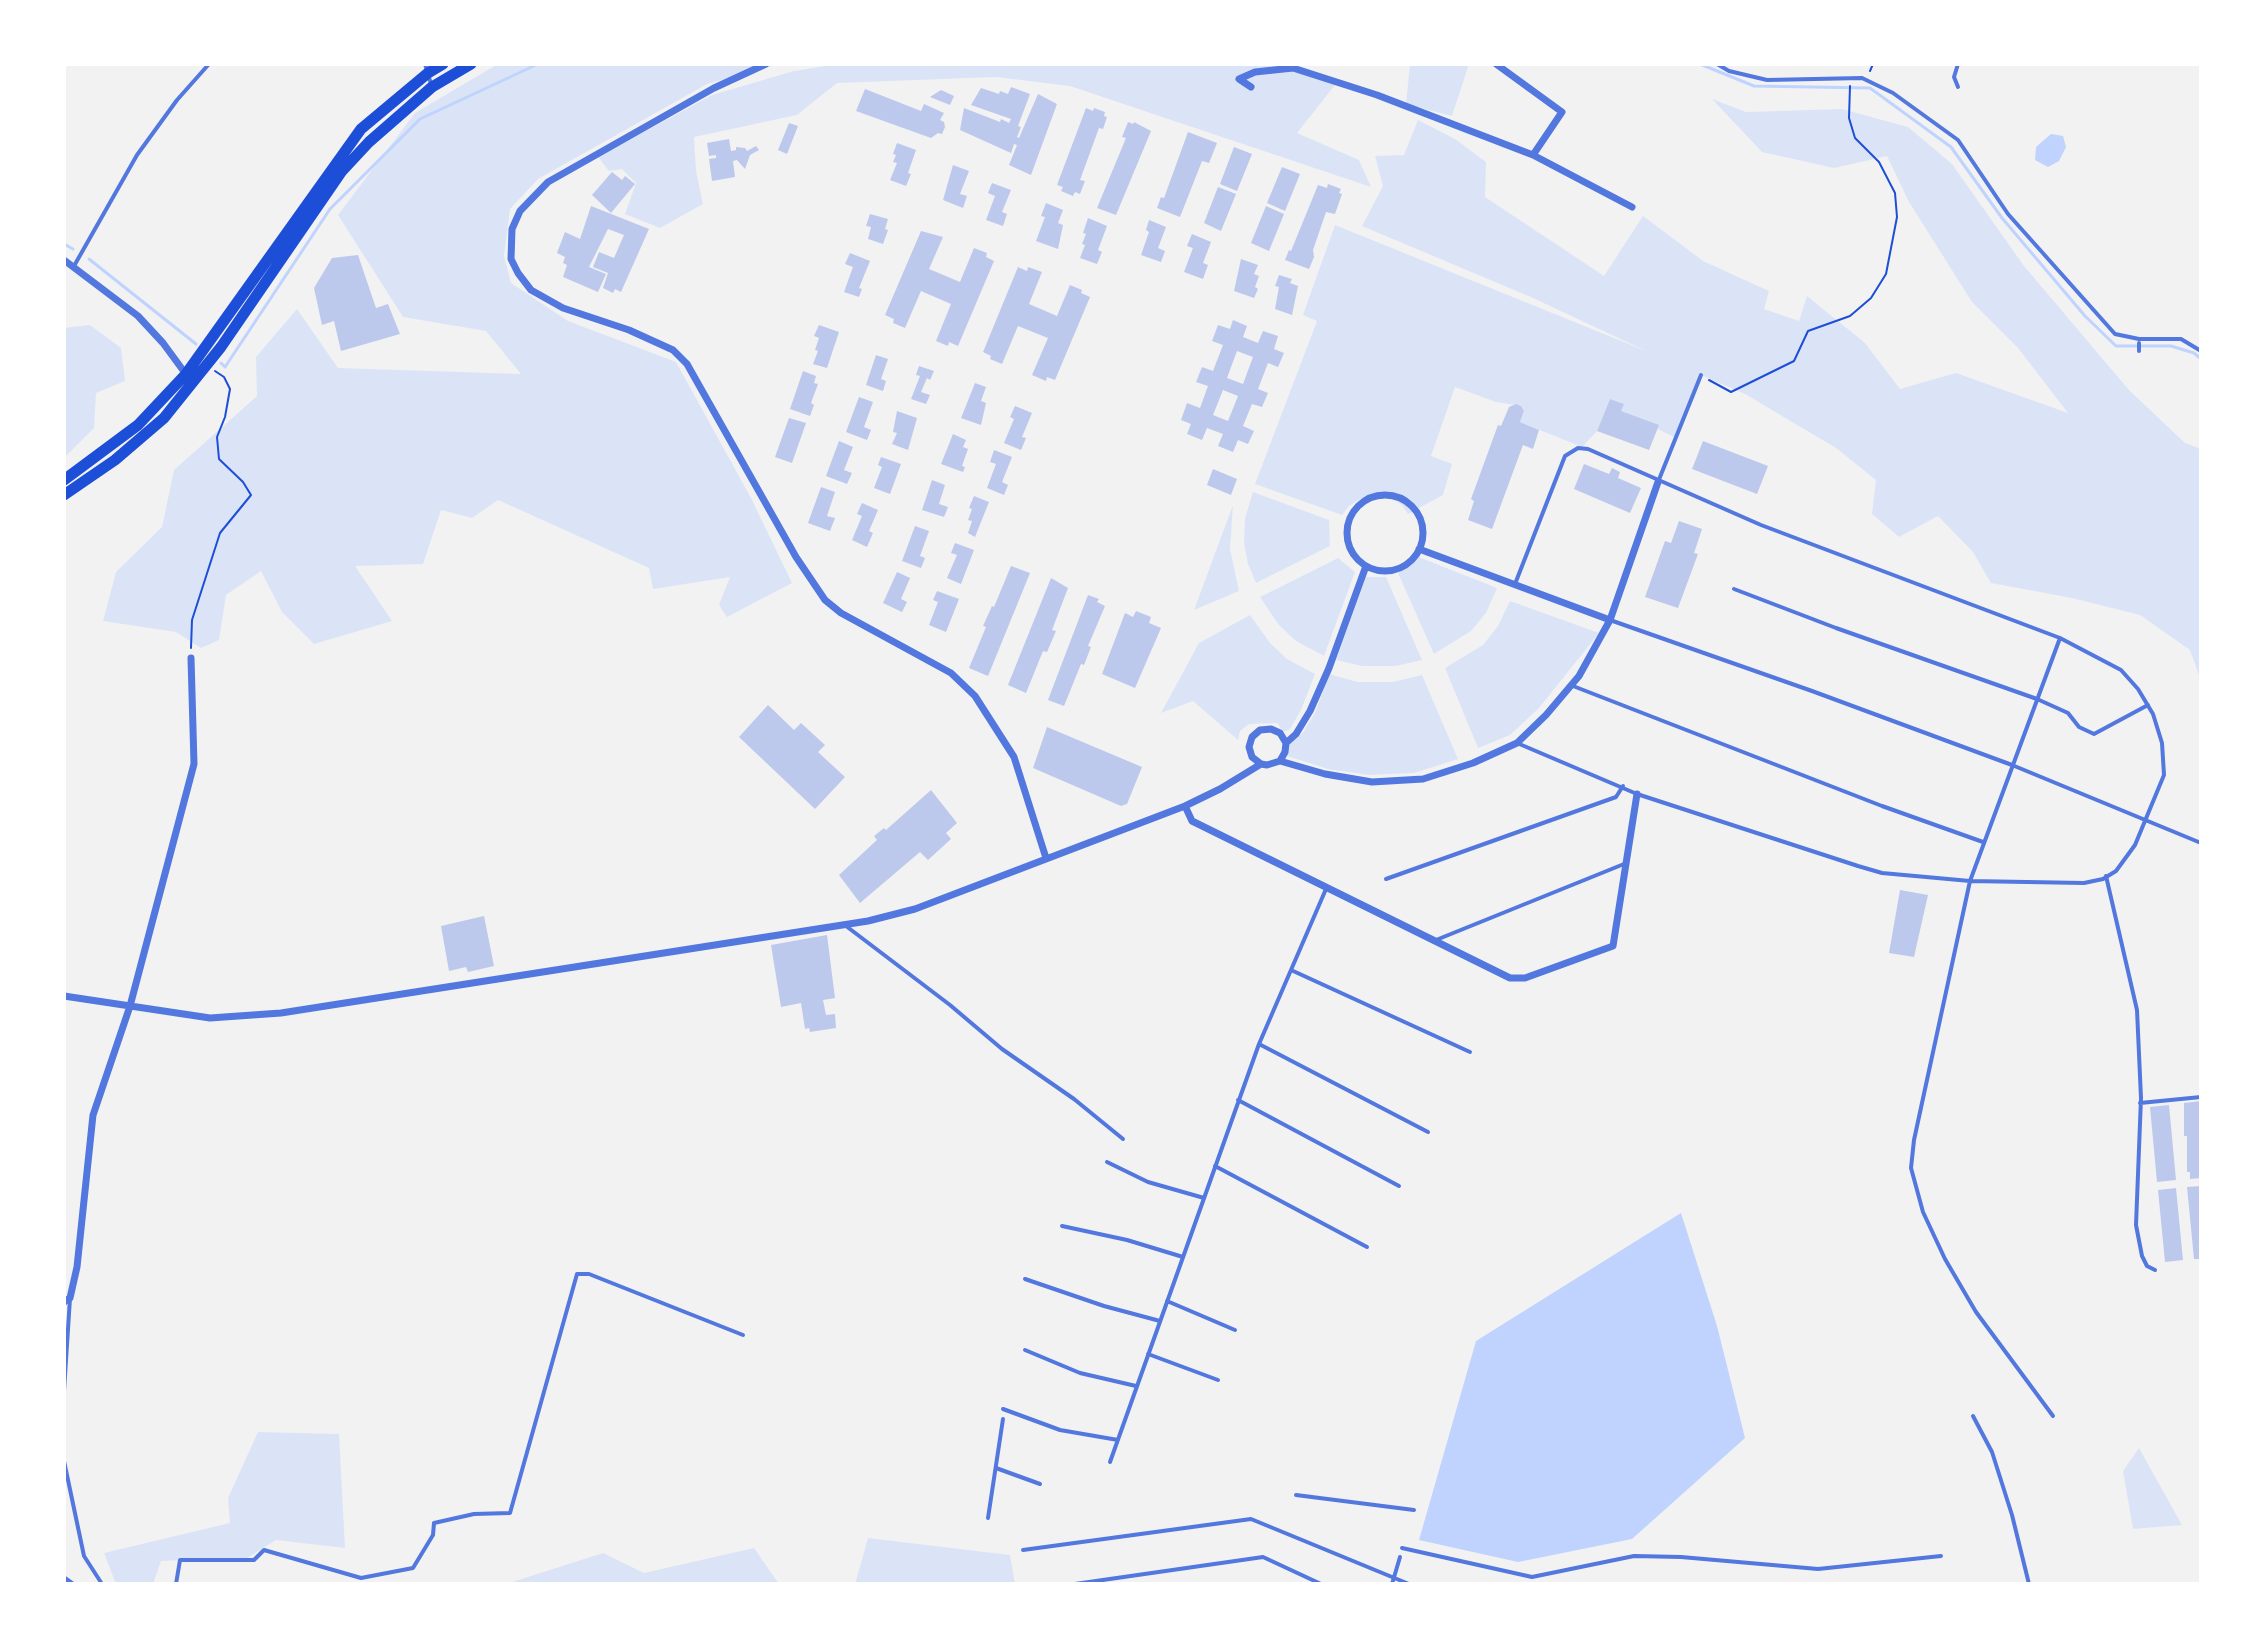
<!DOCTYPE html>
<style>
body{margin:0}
#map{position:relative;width:2265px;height:1648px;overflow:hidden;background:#f2f2f2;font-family:"Public Sans",sans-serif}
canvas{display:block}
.frame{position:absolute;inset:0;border:66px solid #fff;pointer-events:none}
</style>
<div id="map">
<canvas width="2265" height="1648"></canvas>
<div class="frame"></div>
</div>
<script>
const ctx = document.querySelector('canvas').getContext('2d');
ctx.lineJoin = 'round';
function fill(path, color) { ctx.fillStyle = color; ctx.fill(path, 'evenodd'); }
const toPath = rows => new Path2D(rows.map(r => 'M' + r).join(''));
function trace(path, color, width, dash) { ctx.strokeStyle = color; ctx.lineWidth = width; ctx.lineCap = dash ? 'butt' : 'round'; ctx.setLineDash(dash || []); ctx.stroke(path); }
fill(toPath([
 [498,64,780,64,707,84,538,179,510,209,504,256,511,283,568,321,676,362,751,498,792,583,727,617,719,605,730,577,653,589,649,568,498,500,472,518,441,510,423,564,355,566,392,621,314,644,282,612,261,571,226,595,219,640,201,648,176,632,103,621,116,572,162,527,174,470,257,396,256,357,297,309,338,368,521,374,486,331,403,317,338,215,415,113],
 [838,64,1293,64,1335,85,1297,133,1359,160,1371,187,1070,86,996,77,837,83,797,115,694,137,696,171,703,204,660,228,625,214,636,183,622,169,609,171,598,157,712,95,794,71],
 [1410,64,1469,64,1452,116,1406,104],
 [1712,99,1746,112,1842,109,1908,127,1952,164,2024,266,2129,390,2185,443,2201,449,2201,681,2190,650,2140,615,2072,598,1991,583,1973,552,1938,516,1899,537,1872,514,1876,480,1836,448,1745,394,1701,375,1676,438,1621,411,1623,404,1610,399,1597,431,1582,447,1520,422,1524,411,1521,406,1496,402,1455,387,1431,456,1452,464,1443,495,1408,514,1401,504,1384,495,1365,496,1349,506,1342,515,1255,484,1317,321,1303,315,1335,225,1646,351,1533,298,1362,226,1383,186,1375,156,1404,155,1418,120,1455,139,1486,162,1485,197,1604,276,1643,216,1703,261,1769,291,1764,309,1799,321,1807,296,1865,343,1900,389,1956,373,2068,413,2018,348,1972,302,1909,202,1887,156,1834,168,1762,152],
 [90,325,121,348,125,381,96,393,94,428,67,455,64,454,64,328],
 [1253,492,1329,520,1330,546,1256,583,1248,564,1244,543,1245,518],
 [1233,505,1230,549,1239,591,1194,610],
 [1416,556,1497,588,1486,613,1471,631,1434,654,1398,573,1411,564],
 [1338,558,1355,572,1324,656,1296,641,1279,625,1260,597],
 [1366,577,1386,577,1422,660,1396,666,1362,666,1336,660],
 [1510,601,1599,633,1539,708,1510,735,1478,748,1445,668,1483,645,1498,626],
 [1250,615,1270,643,1287,659,1315,674,1301,710,1290,729,1284,732,1277,723,1249,724,1240,731,1238,740,1193,701,1161,713,1199,643],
 [1329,674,1357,682,1393,682,1422,675,1458,759,1414,773,1369,775,1328,769,1284,755,1289,739,1302,734,1315,713],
 [258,1432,339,1434,345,1548,276,1540,247,1558,161,1561,153,1584,116,1584,104,1553,230,1523,228,1498],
 [2139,1448,2182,1525,2133,1529,2123,1471],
 [868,1538,1010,1555,1015,1584,855,1584],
 [754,1548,779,1584,506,1584,603,1553,644,1573]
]), '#dbe4f7');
fill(toPath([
 [2051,134,2063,136,2066,147,2059,161,2048,167,2035,160,2036,147],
 [1681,1213,1717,1326,1745,1438,1632,1539,1518,1562,1419,1540,1476,1341]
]), '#bfd3fe');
trace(toPath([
 [1700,64,1754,86,1870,88,1951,147,2002,218,2085,316,2116,346,2171,346,2194,353,2201,359],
 [64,244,73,249],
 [89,259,196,344],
 [221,363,225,367,330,209,420,119,538,64]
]), '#bfd3fe', 3);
fill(toPath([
 [1011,87,1030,94,1018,126,1021,127,1017,137,1019,138,1038,94,1057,104,1031,175,1009,165,1017,145,1014,144,1011,153,960,130,964,108,1000,122,1001,119,1009,123,1011,119,971,105,981,88,999,94,1000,91,1008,94],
 [865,89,921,111,924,104,944,113,940,120,944,122,945,127,942,134,938,133,931,138,856,111],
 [941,90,954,96,950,105,930,97],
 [1086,108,1093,111,1094,108,1105,112,1104,116,1107,117,1103,129,1099,128,1080,180,1085,181,1080,194,1075,192,1073,196,1061,191,1063,187,1057,185],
 [1128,122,1133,124,1134,122,1151,131,1116,215,1097,208,1126,138,1122,137],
 [789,123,798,126,787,154,778,150],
 [1188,132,1217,143,1209,163,1202,161,1180,217,1157,208,1161,197,1164,198],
 [729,139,731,151,736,150,736,147,745,148,747,151,756,146,759,150,750,155,745,169,737,160,733,161,735,177,712,181,709,159,716,158,716,155,709,156,707,143],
 [897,143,916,150,908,173,911,174,906,186,890,180,897,163,893,162,896,155,893,154],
 [1234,147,1252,154,1237,191,1220,184],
 [953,165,969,171,960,194,967,196,963,208,943,200],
 [1282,167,1300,174,1285,211,1267,203],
 [612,172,622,180,625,176,635,184,611,213,592,195],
 [992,183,1011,190,1002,212,1007,214,1003,226,986,220,995,196,988,193],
 [1328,184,1341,189,1339,193,1342,194,1335,214,1326,212,1313,250,1314,257,1309,269,1285,260,1289,250,1291,251,1318,185,1327,188],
 [1218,187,1236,194,1221,231,1204,223],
 [1046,203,1063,210,1058,223,1063,225,1058,249,1036,241,1045,217,1041,216],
 [591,206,649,229,621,292,615,289,613,293,603,288,608,273,593,267,599,252,614,258,624,235,608,229,589,267,606,274,598,292,563,277,567,265,563,263,565,257,557,253,565,232,580,239],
 [1266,206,1284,214,1269,251,1251,243],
 [870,214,888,219,885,229,888,230,883,244,868,239,871,227,866,226],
 [1088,218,1107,226,1098,250,1102,252,1097,264,1080,258,1085,245,1082,244,1086,234,1083,233],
 [1149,220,1166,227,1158,248,1165,251,1161,262,1141,255,1149,232,1146,230],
 [921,231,943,237,929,269,960,282,974,248,987,253,986,257,994,261,958,346,949,342,948,346,936,341,951,304,921,291,905,328,893,323,894,319,885,315],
 [1192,234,1211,242,1203,263,1208,265,1203,279,1184,272,1193,248,1187,246],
 [850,253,870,261,859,288,862,289,859,297,844,292,853,267,845,264],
 [358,255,376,308,388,304,400,334,341,351,334,321,322,325,314,288,332,258],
 [1241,259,1258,265,1254,274,1259,276,1255,287,1258,289,1254,298,1234,291],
 [1018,267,1027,271,1028,267,1042,272,1029,304,1057,316,1070,285,1082,290,1081,293,1090,297,1055,380,1047,377,1046,381,1032,375,1048,338,1018,326,1002,364,990,359,991,356,983,352],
 [1279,275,1292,279,1290,283,1298,286,1292,315,1275,309,1279,287,1275,286],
 [1233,320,1247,326,1243,337,1258,343,1263,331,1278,336,1274,349,1284,353,1278,367,1268,363,1258,389,1268,393,1262,407,1252,404,1243,426,1254,431,1248,444,1238,440,1233,452,1218,446,1223,434,1207,428,1202,440,1187,434,1191,424,1181,420,1187,403,1200,408,1208,386,1196,382,1202,367,1213,371,1223,345,1212,341,1218,325,1230,329],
 [1237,351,1253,357,1243,384,1227,378],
 [1223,390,1238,396,1228,421,1213,415],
 [819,325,839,332,827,368,813,364,818,351,815,350,819,338,814,336],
 [876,355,888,359,881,379,886,381,883,391,866,385],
 [919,366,934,371,930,380,927,378,921,392,930,395,926,404,911,399,920,376,916,375],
 [803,371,816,376,814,383,818,384,811,403,814,405,810,416,790,409],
 [975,383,986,387,981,401,986,403,981,425,961,418],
 [859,397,873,402,864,427,871,430,867,440,846,432],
 [1610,399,1624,404,1621,411,1659,425,1649,450,1597,431],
 [1516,404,1521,406,1524,411,1520,422,1539,430,1533,449,1523,445,1492,529,1468,520,1474,501,1471,499,1498,425,1501,426,1509,407],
 [1015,406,1032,413,1022,437,1026,438,1021,450,1004,443,1014,419,1010,417],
 [897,411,917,418,908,450,892,444,897,433,893,432],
 [789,418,806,423,792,463,775,457],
 [953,434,966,440,963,447,968,449,962,466,965,467,963,472,941,464],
 [839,441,853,447,844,470,852,473,847,484,826,476],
 [1703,441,1768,466,1757,494,1692,469],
 [994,450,1012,457,1002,482,1008,485,1004,495,987,488,996,464,990,462],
 [881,457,901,464,890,494,874,488,882,467,878,465],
 [1584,464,1609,474,1612,468,1620,472,1618,478,1641,488,1630,513,1574,489],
 [1213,469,1237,479,1231,495,1207,485],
 [932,480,945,485,939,504,948,507,944,517,922,510],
 [821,487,835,492,827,516,835,518,830,531,808,523],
 [974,496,989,502,975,537,968,533,972,521,968,520,972,509,969,508],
 [862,503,878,510,869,531,873,533,867,547,852,540,862,516,857,514],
 [1679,521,1702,529,1694,553,1698,554,1678,608,1645,597,1665,541,1671,543],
 [915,526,929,531,920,556,925,558,921,568,902,561],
 [955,543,974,550,961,584,947,578,957,555,951,553],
 [1011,566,1030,573,988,676,969,668,986,627,983,626,992,606,994,607],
 [897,572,910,578,901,599,907,602,902,612,883,603],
 [1051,578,1068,588,1052,630,1056,631,1047,652,1043,651,1026,693,1008,685],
 [937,591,959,599,946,632,929,625,938,602,933,600],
 [1088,595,1099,599,1097,602,1105,606,1088,646,1091,647,1084,665,1081,664,1064,706,1048,700],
 [1136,611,1151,617,1149,623,1161,628,1135,688,1102,674,1125,613,1133,617],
 [768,705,794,730,801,723,825,745,818,752,845,777,815,809,739,737],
 [1047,727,1142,767,1127,804,1121,806,1033,768],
 [931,790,957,823,946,833,951,839,928,860,920,852,860,903,839,875,877,840,874,836,884,828,886,830],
 [1900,890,1928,895,1914,957,1889,953],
 [484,916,494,966,468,972,466,967,449,971,441,926],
 [827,935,835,998,823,1000,826,1015,835,1014,836,1028,810,1032,809,1028,805,1029,801,1003,781,1007,771,945],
 [2201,1101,2201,1178,2190,1179,2190,1172,2187,1172,2187,1136,2184,1136,2184,1103],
 [2169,1105,2176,1180,2157,1182,2150,1107],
 [2201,1186,2201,1259,2194,1259,2187,1187],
 [2176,1188,2183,1260,2165,1262,2158,1190]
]), '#bdc9ec');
trace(toPath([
 [1870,71,1873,64],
 [1709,380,1731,392,1794,361,1808,331,1850,316,1871,298,1886,274,1897,217,1895,193,1879,162,1855,138,1849,118,1850,86],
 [191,648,192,620,220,533,251,495,243,482,219,459,217,437,225,417,230,389,224,377,215,371]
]), '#1d4ed8', 2);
trace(toPath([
 [425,64,431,84],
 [1717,64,1729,71,1767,80,1862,78,1893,93,1958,140,2008,214,2115,334,2139,339,2181,339,2201,351],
 [1958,87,1954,77,1958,64],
 [74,266,137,155,177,100,209,64],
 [2139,343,2139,351],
 [1658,482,1701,375],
 [1515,584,1565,456,1578,448,1588,449,1761,525,2060,638,2121,670,2138,689,2153,714,2162,743,2164,775,2135,845,2116,871,2103,879,2084,883,1970,881,1882,873,1858,866,1637,794,1517,743],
 [1734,589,1836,628,2037,699,2068,713,2079,727,2094,734,2148,705],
 [1610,620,1812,691,2012,765,2201,843],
 [1573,686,1882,806,1983,842],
 [2106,876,2137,1010,2141,1098,2136,1225,2142,1256,2147,1266,2155,1270],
 [1386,879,1616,797,1623,786],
 [846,926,950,1005,1002,1049,1074,1099,1123,1139],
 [1436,940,1624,864],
 [1291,970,1470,1052],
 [1259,1044,1428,1132],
 [1238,1100,1399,1186],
 [2140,1103,2201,1097],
 [1107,1162,1148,1182,1204,1198],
 [1215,1166,1367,1247],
 [1062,1226,1127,1240,1183,1257],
 [1025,1279,1104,1306,1160,1321],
 [1167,1301,1235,1330],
 [1025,1350,1080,1373,1136,1386],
 [1148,1354,1218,1380],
 [64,1391,70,1298],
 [1003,1409,1060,1430,1118,1440],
 [1973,1416,1992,1452,2012,1515,2029,1584],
 [2053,1416,1976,1312,1945,1259,1923,1212,1911,1168,1914,1140,1970,881,2060,638],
 [64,1461,84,1556,102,1584],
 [1110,1462,1259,1044,1326,889],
 [996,1468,1040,1484],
 [1296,1495,1414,1510],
 [988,1518,1003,1419],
 [1402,1548,1532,1577,1634,1556,1681,1557,1818,1569,1941,1556],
 [1023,1550,1251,1519,1409,1584],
 [176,1584,180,1560,254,1560,264,1550,361,1578,413,1568,433,1535,434,1523,474,1514,510,1513,577,1274,589,1274,743,1335],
 [1075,1584,1263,1557,1321,1584],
 [1392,1584,1400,1557]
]), '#5277de', 4);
trace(toPath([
 [766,64,714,88,548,182,520,211,512,229,511,259,518,273,531,290,563,308,629,330,673,350,687,364,796,557,825,600,841,613,951,673,975,696,1014,757,1046,858],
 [1293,64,1293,68,1377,95,1533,155],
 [1496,64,1562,112,1533,155,1632,207],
 [1251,87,1239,79,1255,72,1293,68],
 [64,260,138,316,163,343,188,377],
 '1347 533a38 38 0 1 1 76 0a38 38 0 1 1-76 0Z',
 [1419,549,1610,620],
 [1286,743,1280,733,1271,729,1260,730,1252,737,1249,747,1252,757,1261,764,1267,765,1280,761,1285,752,1286,743,1296,734,1310,711,1329,668,1366,566],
 [1280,761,1325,774,1372,782,1423,779,1473,763,1517,743,1546,715,1579,676,1610,620,1658,482],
 [1185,806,1192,821,1510,978,1525,978,1613,946,1637,794],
 [64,996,210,1018,281,1013,868,921,915,909,1185,806,1220,789,1261,764],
 [64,1302,70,1298,77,1267,93,1115,130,1006,194,764,191,658],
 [64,1579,71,1584]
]), '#5277de', 7);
trace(toPath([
 [64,480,138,425,186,374,361,129,428,73,443,64],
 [64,495,115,460,164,418,221,347,342,171,369,142,432,87,471,64]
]), '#1d4ed8', 11);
</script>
